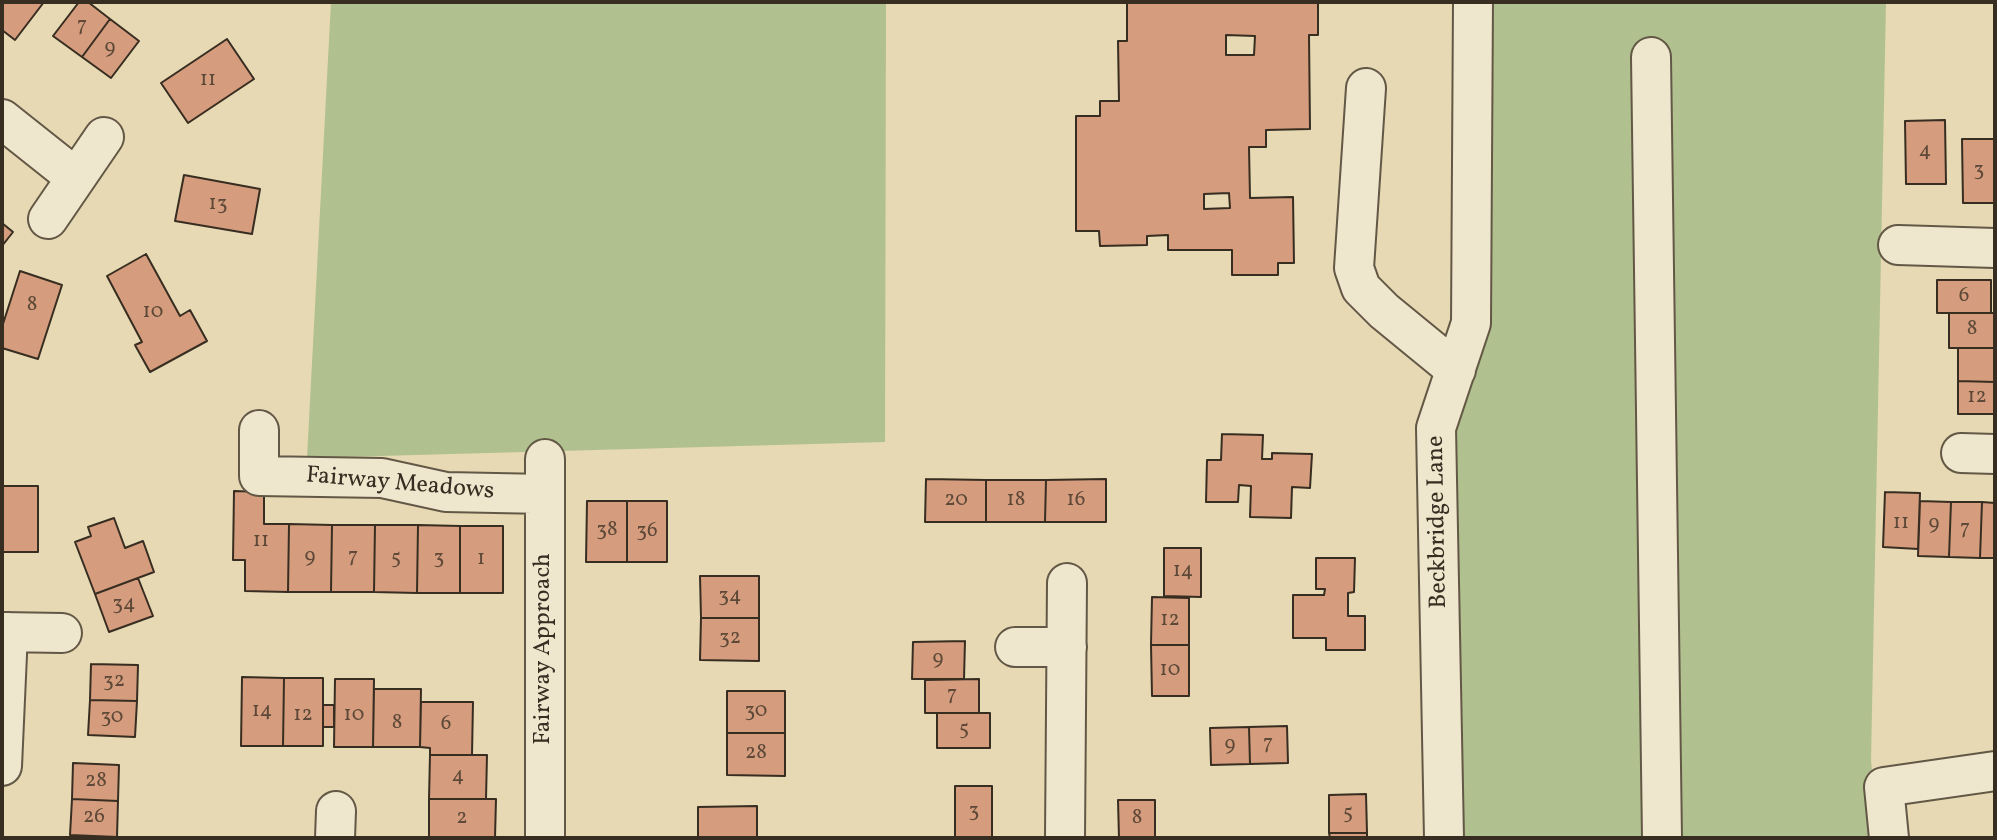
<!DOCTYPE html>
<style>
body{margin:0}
#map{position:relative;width:1997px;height:840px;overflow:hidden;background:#e6d9b3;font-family:Vollkorn,serif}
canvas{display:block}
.frame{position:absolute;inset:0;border:4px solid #372d21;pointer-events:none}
</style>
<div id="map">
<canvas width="1997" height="840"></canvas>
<div class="frame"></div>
</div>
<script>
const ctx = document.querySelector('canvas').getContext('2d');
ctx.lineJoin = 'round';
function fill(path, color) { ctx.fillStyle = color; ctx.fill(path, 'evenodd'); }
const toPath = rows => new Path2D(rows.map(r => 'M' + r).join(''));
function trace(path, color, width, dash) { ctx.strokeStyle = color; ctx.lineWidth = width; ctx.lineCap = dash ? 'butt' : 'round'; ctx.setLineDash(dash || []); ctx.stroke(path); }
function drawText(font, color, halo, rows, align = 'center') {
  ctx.font = font + ' Vollkorn,serif'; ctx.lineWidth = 5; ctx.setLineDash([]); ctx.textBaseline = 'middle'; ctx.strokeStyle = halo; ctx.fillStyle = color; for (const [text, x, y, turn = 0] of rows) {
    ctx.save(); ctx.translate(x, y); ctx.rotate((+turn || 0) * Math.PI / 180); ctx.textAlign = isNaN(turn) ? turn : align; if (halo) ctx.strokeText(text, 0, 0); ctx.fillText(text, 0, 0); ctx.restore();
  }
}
fill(toPath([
 [331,2,886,2,885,442,307,458],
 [1473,2,1886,2,1871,760,1878,838,1444,838,1436,428,1471,323]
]), '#b1c08f');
const building = toPath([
 [2,2,44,2,15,40,2,30,2,2],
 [79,2,88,2,110,19,82,57,53,36,79,2],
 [1127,2,1318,2,1318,35,1309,35,1310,129,1266,130,1266,147,1249,147,1250,198,1293,197,1294,263,1278,263,1278,275,1232,275,1232,250,1168,250,1168,235,1147,236,1147,245,1100,246,1099,231,1076,231,1076,116,1100,116,1100,101,1119,101,1118,41,1127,41,1127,2],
 [1226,35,1255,36,1254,55,1226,55,1226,35],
 [1229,193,1230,208,1204,209,1204,194,1229,193],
 [110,19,139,41,111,78,82,57,110,19],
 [227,39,254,79,188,123,161,83,227,39],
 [1945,120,1946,184,1906,184,1905,121,1945,120],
 [1962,139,1995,139,1995,203,1963,203,1962,139],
 [184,175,260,189,252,234,175,221,184,175],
 [2,223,13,232,2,246,2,223],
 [146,254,180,316,190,310,207,341,150,372,135,345,142,342,107,276,146,254],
 [20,271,62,285,38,359,2,348,2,327,20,271],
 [1937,280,1991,280,1991,313,1937,313,1937,280],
 [1949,313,1995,313,1995,348,1949,348,1949,313],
 [1958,348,1995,348,1995,382,1958,381,1958,348],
 [1958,381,1995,382,1995,414,1958,414,1958,381],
 [1222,434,1263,435,1262,459,1272,459,1272,453,1312,454,1310,488,1292,487,1291,518,1250,517,1251,486,1239,485,1238,502,1206,502,1207,460,1221,460,1222,434],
 [926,479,986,480,986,522,925,522,926,479],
 [1106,479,1106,522,1045,522,1046,480,1106,479],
 [986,480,1046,480,1045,522,986,522,986,480],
 [2,486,38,486,38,552,2,552,2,486],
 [234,491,264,492,264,524,289,524,288,592,245,591,245,560,233,560,234,491],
 [1885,492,1920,493,1918,549,1883,547,1885,492],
 [587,501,627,501,627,562,586,562,587,501],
 [627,501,667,501,667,562,627,562,627,501],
 [1920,501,1951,502,1949,557,1918,556,1920,501],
 [1951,502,1982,502,1980,558,1949,557,1951,502],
 [1982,502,1995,503,1995,558,1980,558,1982,502],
 [114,518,125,548,143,541,154,572,95,594,75,542,91,536,88,527,114,518],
 [289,524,332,525,331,592,288,592,289,524],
 [332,525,375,525,374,592,331,592,332,525],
 [375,525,418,525,417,593,374,592,375,525],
 [418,525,460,526,460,593,417,593,418,525],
 [460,526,503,526,503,593,460,593,460,526],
 [1164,548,1201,548,1201,597,1164,596,1164,548],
 [1316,558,1355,558,1354,592,1348,593,1348,616,1365,616,1365,650,1326,650,1326,638,1293,638,1293,595,1324,595,1325,589,1316,589,1316,558],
 [700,576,759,576,759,618,701,618,700,576],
 [138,578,153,616,109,632,95,594,138,578],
 [1152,597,1189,598,1189,645,1151,645,1152,597],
 [701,618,759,618,759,661,700,660,701,618],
 [965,641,964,679,912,679,913,642,965,641],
 [1151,645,1189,645,1189,696,1152,696,1151,645],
 [91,664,138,665,137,701,90,700,91,664],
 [242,677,284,678,283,746,241,746,242,677],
 [284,678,323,678,323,746,283,746,284,678],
 [335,679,374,679,373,747,334,747,335,679],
 [979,679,979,713,925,713,925,680,979,679],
 [374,689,421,689,420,747,373,747,374,689],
 [727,691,785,691,785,733,727,733,727,691],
 [90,700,137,701,135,737,88,735,90,700],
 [421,702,473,702,472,755,430,755,430,748,420,747,421,702],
 [323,705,334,705,334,727,323,727,323,705],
 [937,713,990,713,990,748,937,748,937,713],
 [1287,726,1288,763,1250,764,1249,727,1287,726],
 [1249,727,1250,764,1211,765,1210,728,1249,727],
 [727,733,785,733,785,776,727,775,727,733],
 [430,755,487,755,486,799,429,799,430,755],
 [73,763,119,765,118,801,72,799,73,763],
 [955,786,992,786,992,838,955,838,955,786],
 [1366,794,1367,833,1329,833,1329,795,1366,794],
 [72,799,118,801,117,837,70,835,72,799],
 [429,799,496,799,495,838,429,838,429,799],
 [1118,800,1155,800,1155,838,1119,838,1118,800],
 [757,806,757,838,698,838,698,807,757,806],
 [1329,833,1367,833,1367,838,1330,838,1329,833]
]);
fill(building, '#d59d7e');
trace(building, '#372d21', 2);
const minor = toPath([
 [1651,57,1662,838],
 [1366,88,1354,268,1361,288,1384,311,1456,370],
 [2,119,75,177],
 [48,219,104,137],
 [1898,245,1995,248],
 [259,430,259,476,382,478,446,492,545,494],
 [1961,453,1995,454],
 [545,459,545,838],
 [2,632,62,633],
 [1015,647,1067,647],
 [2,766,8,632],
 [335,838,336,811],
 [1065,838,1067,583],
 [1444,838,1436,428,1471,323,1473,2],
 [1889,838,1884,787,1995,771]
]);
trace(minor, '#635846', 42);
trace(minor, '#efe6ce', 38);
drawText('21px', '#5e4938', null, [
 ["7",82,27],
 ["9",110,49],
 ["11",208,81],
 ["4",1925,152],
 ["3",1979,171],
 ["13",218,205],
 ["6",1964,297],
 ["8",32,306],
 ["10",153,313],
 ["8",1972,330],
 ["12",1977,398],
 ["20",956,501],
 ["18",1016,501],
 ["16",1076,501],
 ["11",1901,524],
 ["9",1934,525],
 ["7",1965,530],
 ["38",607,531],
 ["36",647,532],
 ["11",261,542],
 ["9",310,558],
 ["7",353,558],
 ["5",396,559],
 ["3",439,559],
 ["1",481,560],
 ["14",1183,572],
 ["34",730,597],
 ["34",124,605],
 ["12",1170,621],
 ["32",730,639],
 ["9",938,660],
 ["10",1170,671],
 ["32",114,682],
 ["7",952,696],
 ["14",262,712],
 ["30",756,712],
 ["12",303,716],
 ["10",354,716],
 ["30",112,718],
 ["8",397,724],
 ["6",446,725],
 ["5",964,730],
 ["7",1268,745],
 ["9",1230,746],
 ["28",756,754],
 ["4",458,777],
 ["28",96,782],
 ["3",974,812],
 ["5",1348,814],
 ["26",94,818],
 ["2",462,819],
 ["8",1137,819]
]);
drawText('24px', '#372d21', '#efe6ce', [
 ["Fairway Meadows",400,485,5],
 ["Beckbridge Lane",1439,522,-91],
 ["Fairway Approach",545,649,-90]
]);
</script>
